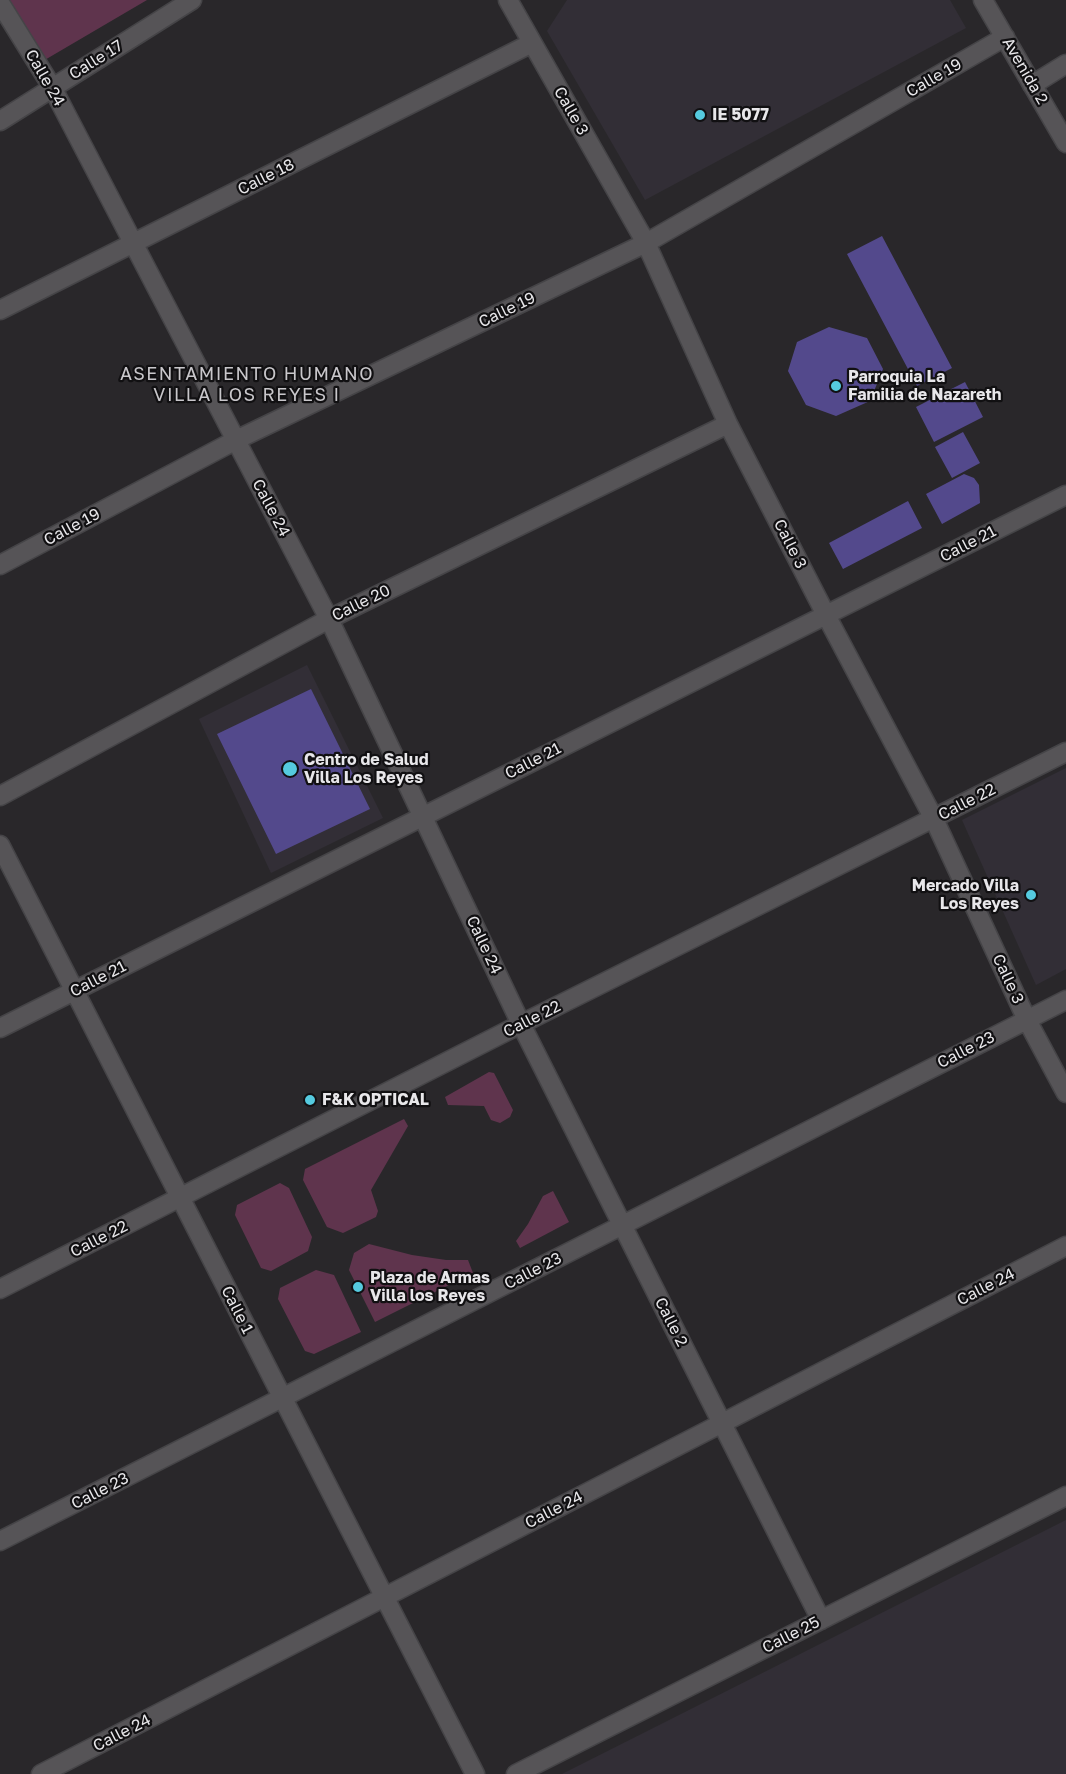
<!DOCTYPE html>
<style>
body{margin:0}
canvas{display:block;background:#29272a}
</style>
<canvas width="1066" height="1774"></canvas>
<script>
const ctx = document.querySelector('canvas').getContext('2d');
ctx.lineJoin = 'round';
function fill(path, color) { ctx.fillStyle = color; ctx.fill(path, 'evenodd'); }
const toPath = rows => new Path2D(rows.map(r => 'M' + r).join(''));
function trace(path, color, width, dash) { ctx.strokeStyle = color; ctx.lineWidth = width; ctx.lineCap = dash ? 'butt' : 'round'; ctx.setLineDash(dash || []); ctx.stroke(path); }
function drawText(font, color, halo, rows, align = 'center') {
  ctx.font = font + ' "Golos Text",sans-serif'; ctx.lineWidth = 4.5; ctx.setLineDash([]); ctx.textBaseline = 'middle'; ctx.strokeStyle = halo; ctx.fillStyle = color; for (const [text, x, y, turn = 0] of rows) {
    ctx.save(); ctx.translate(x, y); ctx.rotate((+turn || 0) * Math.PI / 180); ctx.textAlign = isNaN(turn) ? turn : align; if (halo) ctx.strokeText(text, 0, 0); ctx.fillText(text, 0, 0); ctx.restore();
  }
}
fill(toPath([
 [567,0,950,0,966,28,645,200,547,31],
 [307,665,383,818,271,873,199,719],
 [1066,768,1066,969,1036,985,962,820],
 [1066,1520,1066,1774,562,1774]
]), '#322e36');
fill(toPath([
 [9,0,147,0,43,61],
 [489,1072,494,1073,513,1110,510,1117,500,1123,491,1120,484,1106,448,1105,445,1097],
 [404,1119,408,1126,371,1190,378,1211,376,1217,343,1233,327,1227,303,1180,305,1169],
 [280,1183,289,1188,312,1237,308,1251,271,1271,261,1268,235,1215,237,1205],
 [553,1191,569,1222,520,1248,516,1241,528,1224,543,1196],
 [369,1244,412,1255,446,1260,468,1260,473,1273,375,1322,349,1270,354,1253],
 [316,1270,334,1275,361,1332,314,1354,305,1351,278,1299,280,1288]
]), '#5f344d');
fill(toPath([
 [882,236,952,368,917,386,847,254],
 [829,327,867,338,883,369,870,401,836,416,806,405,788,371,797,342],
 [965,382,983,417,934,442,916,407],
 [963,432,980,463,952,478,935,447],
 [964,474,974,478,979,485,980,503,942,524,926,494],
 [908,501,922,528,843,569,829,543],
 [311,689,370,809,276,854,217,734]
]), '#53498c');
const minor = toPath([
 [508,0,646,243,728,424,826,615,934,819,1027,1020,1066,1093],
 [983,0,1066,143],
 [0,3,52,87,329,619,521,1024,821,1620],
 [1032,85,1066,64],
 [0,121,192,0],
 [0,310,532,43],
 [0,565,236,440,646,243,1005,37],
 [0,796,329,619,728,424],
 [0,845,475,1774],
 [0,1028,1066,495],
 [0,1289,521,1024,1066,752],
 [0,1541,1066,1000],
 [41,1774,1066,1246],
 [516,1774,1066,1496]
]);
trace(minor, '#454447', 21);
trace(minor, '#565457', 18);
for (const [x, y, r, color] of [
 [700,115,6,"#55cadf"],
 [836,386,6,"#55cadf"],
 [290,769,8,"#55cadf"],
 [1031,895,6,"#55cadf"],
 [310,1100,6,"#55cadf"],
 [358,1287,6,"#55cadf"]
]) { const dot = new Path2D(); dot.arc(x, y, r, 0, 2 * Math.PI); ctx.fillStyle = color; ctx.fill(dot); trace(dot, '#111012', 2); }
drawText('16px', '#e8e7ea', '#111012', [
 ["Calle 17",96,60,-32],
 ["Avenida 2",1025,71,60],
 ["Calle 24",45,78,60],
 ["Calle 19",934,78,-30],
 ["Calle 3",571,111,60],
 ["Calle 18",266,177,-27],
 ["Calle 19",507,310,-26],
 ["Calle 24",271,508,62],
 ["Calle 19",72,527,-28],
 ["Calle 3",790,544,63],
 ["Calle 21",968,544,-27],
 ["Calle 20",361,603,-26],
 ["Calle 21",533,761,-27],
 ["Calle 22",967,802,-27],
 ["Calle 24",484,945,65],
 ["Calle 21",98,979,-27],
 ["Calle 3",1008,979,65],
 ["Calle 22",532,1019,-27],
 ["Calle 23",966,1050,-27],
 ["Calle 22",99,1239,-27],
 ["Calle 23",533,1271,-27],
 ["Calle 24",986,1287,-27],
 ["Calle 1",237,1310,63],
 ["Calle 2",671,1322,63],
 ["Calle 23",100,1491,-27],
 ["Calle 24",554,1510,-27],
 ["Calle 25",791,1635,-27],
 ["Calle 24",122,1733,-27]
]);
drawText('bold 16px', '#e8e7ea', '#111012', [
 ["IE 5077",712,115],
 ["Parroquia La",848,377],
 ["Familia de Nazareth",848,395],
 ["Centro de Salud",304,760],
 ["Villa Los Reyes",304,778],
 ["Mercado Villa",1019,886,"right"],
 ["Los Reyes",1019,904,"right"],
 ["F&K OPTICAL",322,1100],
 ["Plaza de Armas",370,1278],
 ["Villa los Reyes",370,1296]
], 'left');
ctx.letterSpacing = '1.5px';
drawText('18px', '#c9c7cb', '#111012', [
 ["ASENTAMIENTO HUMANO",247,374],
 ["VILLA LOS REYES I",247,395]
]);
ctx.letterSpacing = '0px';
</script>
